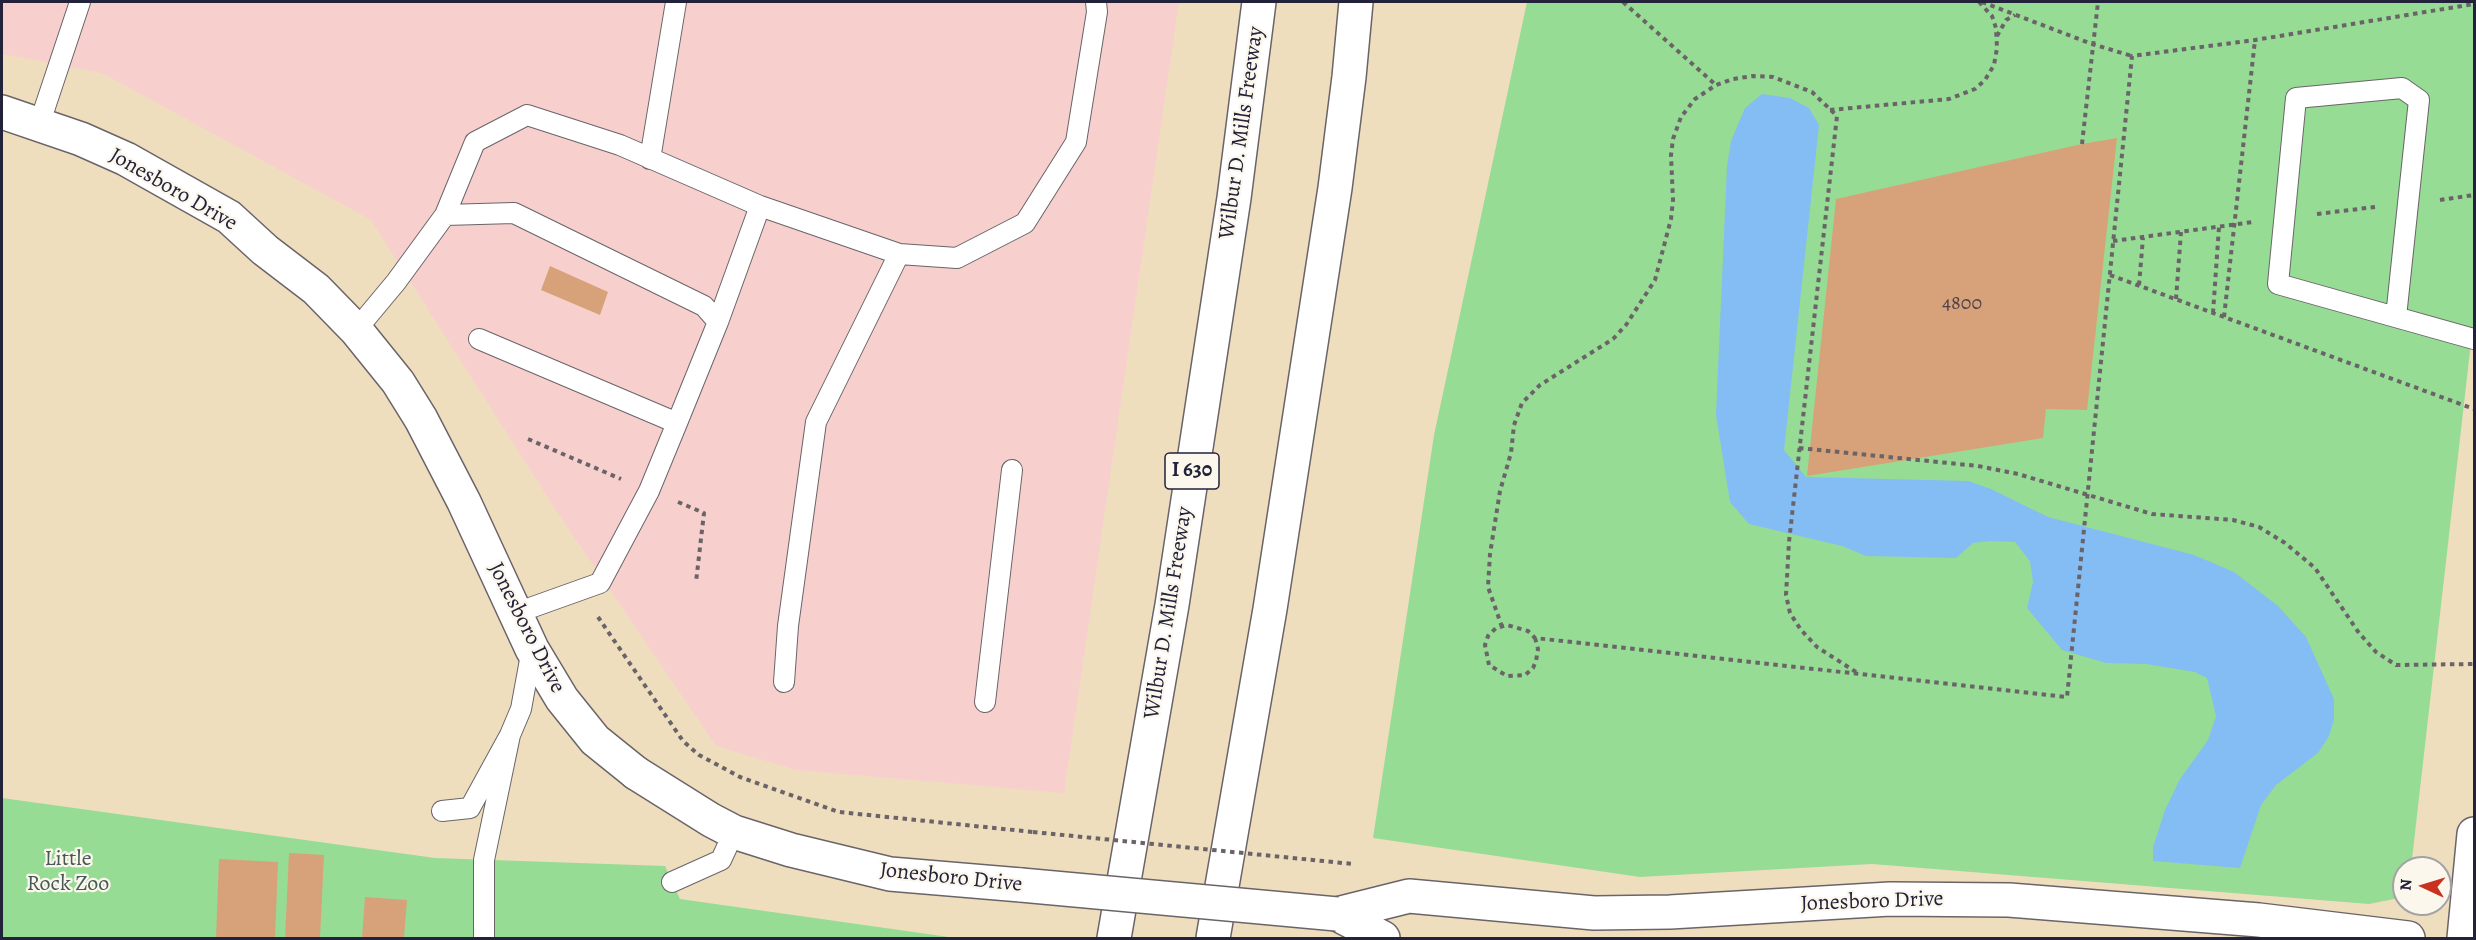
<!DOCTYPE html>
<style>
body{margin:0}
#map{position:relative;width:2476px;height:940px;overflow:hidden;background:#efdebe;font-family:Alegreya,serif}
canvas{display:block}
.frame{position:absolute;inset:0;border:3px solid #22223b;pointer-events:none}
.north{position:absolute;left:2392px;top:856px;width:60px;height:60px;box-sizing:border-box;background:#fbf7ec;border:2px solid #a4a2a5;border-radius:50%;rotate:274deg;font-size:16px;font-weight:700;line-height:24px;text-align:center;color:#22223b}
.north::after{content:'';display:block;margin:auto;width:21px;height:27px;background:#c8321e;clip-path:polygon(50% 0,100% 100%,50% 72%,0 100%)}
</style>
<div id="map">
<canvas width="2476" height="940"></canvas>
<div class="frame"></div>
<div class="north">N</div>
</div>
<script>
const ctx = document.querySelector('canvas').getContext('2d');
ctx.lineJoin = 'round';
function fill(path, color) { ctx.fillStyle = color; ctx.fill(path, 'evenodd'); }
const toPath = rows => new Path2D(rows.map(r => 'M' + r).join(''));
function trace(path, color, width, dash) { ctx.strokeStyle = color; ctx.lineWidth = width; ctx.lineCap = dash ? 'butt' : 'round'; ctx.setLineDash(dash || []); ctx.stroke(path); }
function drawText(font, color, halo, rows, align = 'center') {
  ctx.font = font + ' Alegreya,serif'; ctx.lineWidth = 4.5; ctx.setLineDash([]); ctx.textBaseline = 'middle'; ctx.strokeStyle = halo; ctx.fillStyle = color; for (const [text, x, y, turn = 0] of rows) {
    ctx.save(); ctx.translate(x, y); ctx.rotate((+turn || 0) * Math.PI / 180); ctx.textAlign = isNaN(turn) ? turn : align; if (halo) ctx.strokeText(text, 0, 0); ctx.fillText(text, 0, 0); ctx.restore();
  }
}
fill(toPath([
 [2,2,1179,2,1064,793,796,770,716,746,557,512,371,220,102,73,2,54]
]), '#f7d0ce');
fill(toPath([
 [1527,2,2474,2,2474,316,2411,868,2404,868,2404,897,2369,904,1872,864,1640,877,1373,838,1434,435],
 [2,798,435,858,665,866,680,899,956,938,2,938]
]), '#97dc94');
fill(toPath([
 [1762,94,1790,98,1809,108,1819,125,1784,450,1806,477,1968,481,1991,489,2048,517,2194,555,2234,572,2278,606,2306,637,2334,699,2334,719,2329,736,2318,753,2276,785,2261,805,2240,868,2153,861,2153,847,2165,810,2180,779,2208,740,2216,716,2207,678,2195,672,2146,664,2106,663,2062,650,2027,608,2033,582,2030,561,2015,542,1990,541,1973,543,1956,558,1866,556,1842,546,1749,524,1730,502,1716,415,1727,166,1731,141,1745,108]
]), '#84bcf4');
fill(toPath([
 [2117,138,2087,410,2046,409,2043,438,1807,476,1836,199,2082,144],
 [550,266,608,292,600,315,541,290],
 [289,853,324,855,320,938,285,938],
 [219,859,278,862,275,938,216,938],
 [365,897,407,900,404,938,362,938]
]), '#d7a279');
const lane = toPath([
 [39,125,80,2],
 [650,159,676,2],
 [760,206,899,254,957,258,1025,223,1076,142,1097,12,1096,2],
 [445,215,514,213,704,306,718,322],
 [2396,317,2419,100,2402,88,2296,98,2278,284,2474,339],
 [356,330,396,282,445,215,475,142,527,115,620,145,760,206,718,322,677,423,649,491,600,583,516,613],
 [479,339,677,423],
 [784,682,788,626,816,422,899,254],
 [985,702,1012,470],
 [442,811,470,808,510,735,521,709,532,649],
 [672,882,721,860,734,832],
 [484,938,484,860,510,735]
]);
const street = toPath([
 [2,112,81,139,126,159,229,217,265,250,316,289,356,330,398,382,421,419,464,502,532,649,562,699,595,740,636,773],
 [2464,938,2474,834]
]);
const secondary = toPath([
 [636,773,711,820,734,832,791,850,890,874,1021,885],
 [1337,914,1409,896,1594,913,1670,912,1890,899,2009,900,2259,920,2408,938],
 [1337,914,1383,938]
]);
const highway = toPath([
 [1114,938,1172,605,1234,198,1259,2],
 [1213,938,1270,609,1335,188,1349,77,1356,2]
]);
trace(lane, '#6a6469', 22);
trace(street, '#6a6469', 36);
trace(secondary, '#6a6469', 36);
trace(highway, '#6a6469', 36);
trace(toPath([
 [1623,2,1716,85],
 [1982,2,2092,44,2132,56],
 [1997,36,2006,20,2015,15],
 [1830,110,1949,99,1975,89,1985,80,1994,65,1997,48,1996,28,1992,16,1979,2],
 [2082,144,2098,2],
 [2440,200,2474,195],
 [2317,214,2375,207],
 [2113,241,2253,222],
 [2110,275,2474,409],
 [2139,285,2143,238],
 [2176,299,2181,232],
 [2213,313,2219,227],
 [2224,317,2255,40],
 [528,439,621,479],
 [1799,448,1978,466,2018,474,2152,514,2233,520,2259,527,2285,543,2315,568,2359,633,2376,652,2396,665,2474,664],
 [678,502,704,513,696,582],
 [598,617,683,741,699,755,740,777,839,812,1033,832],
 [1502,627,1488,587,1490,554,1500,491,1511,453,1514,425,1522,403,1540,385,1613,339,1626,325,1655,280,1671,219,1673,200,1671,155,1673,139,1681,117,1695,99,1716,85,1733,79,1753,76,1773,77,1812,92,1837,116,1789,542,1786,595,1790,613,1801,630,1817,647,1856,672],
 [1535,638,1538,649,1536,661,1533,668,1525,675,1507,676,1489,665,1485,645,1488,636,1496,628,1507,625,1528,631,1535,638,2067,697,2132,56,2255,40,2474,4]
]), '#6a6469', 4, [4.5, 4.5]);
trace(lane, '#fff', 20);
trace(street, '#fff', 33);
trace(secondary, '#fff', 33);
trace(highway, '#fff', 33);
const secondaryBridge = toPath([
 [1021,885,1337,914]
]);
trace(secondaryBridge, '#6a6469', 36, []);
trace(toPath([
 [1033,832,1353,864]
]), '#6a6469', 4, [4.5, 4.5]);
trace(secondaryBridge, '#fff', 33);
drawText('20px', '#4f424a', null, [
 ["4800",1962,304]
]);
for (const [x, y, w] of [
 [1192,471,54]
]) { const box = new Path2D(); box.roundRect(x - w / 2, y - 18, w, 36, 4.5); ctx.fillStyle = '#fbf7ec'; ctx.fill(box); trace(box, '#22223b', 1.5); }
drawText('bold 21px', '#22223b', null, [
 ["I 630",1192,471]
]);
drawText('22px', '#22223b', '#fbf7ec', [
 ["Wilbur D. Mills Freeway",1242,133,-82],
 ["Jonesboro Drive",173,190,30],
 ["Wilbur D. Mills Freeway",1169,613,-81],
 ["Jonesboro Drive",526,628,63],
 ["Jonesboro Drive",951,878,6],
 ["Jonesboro Drive",1872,902,-2]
]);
drawText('22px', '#455a56', '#fbf7ec', [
 ["Little",68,860],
 ["Rock Zoo",68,885]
]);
</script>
